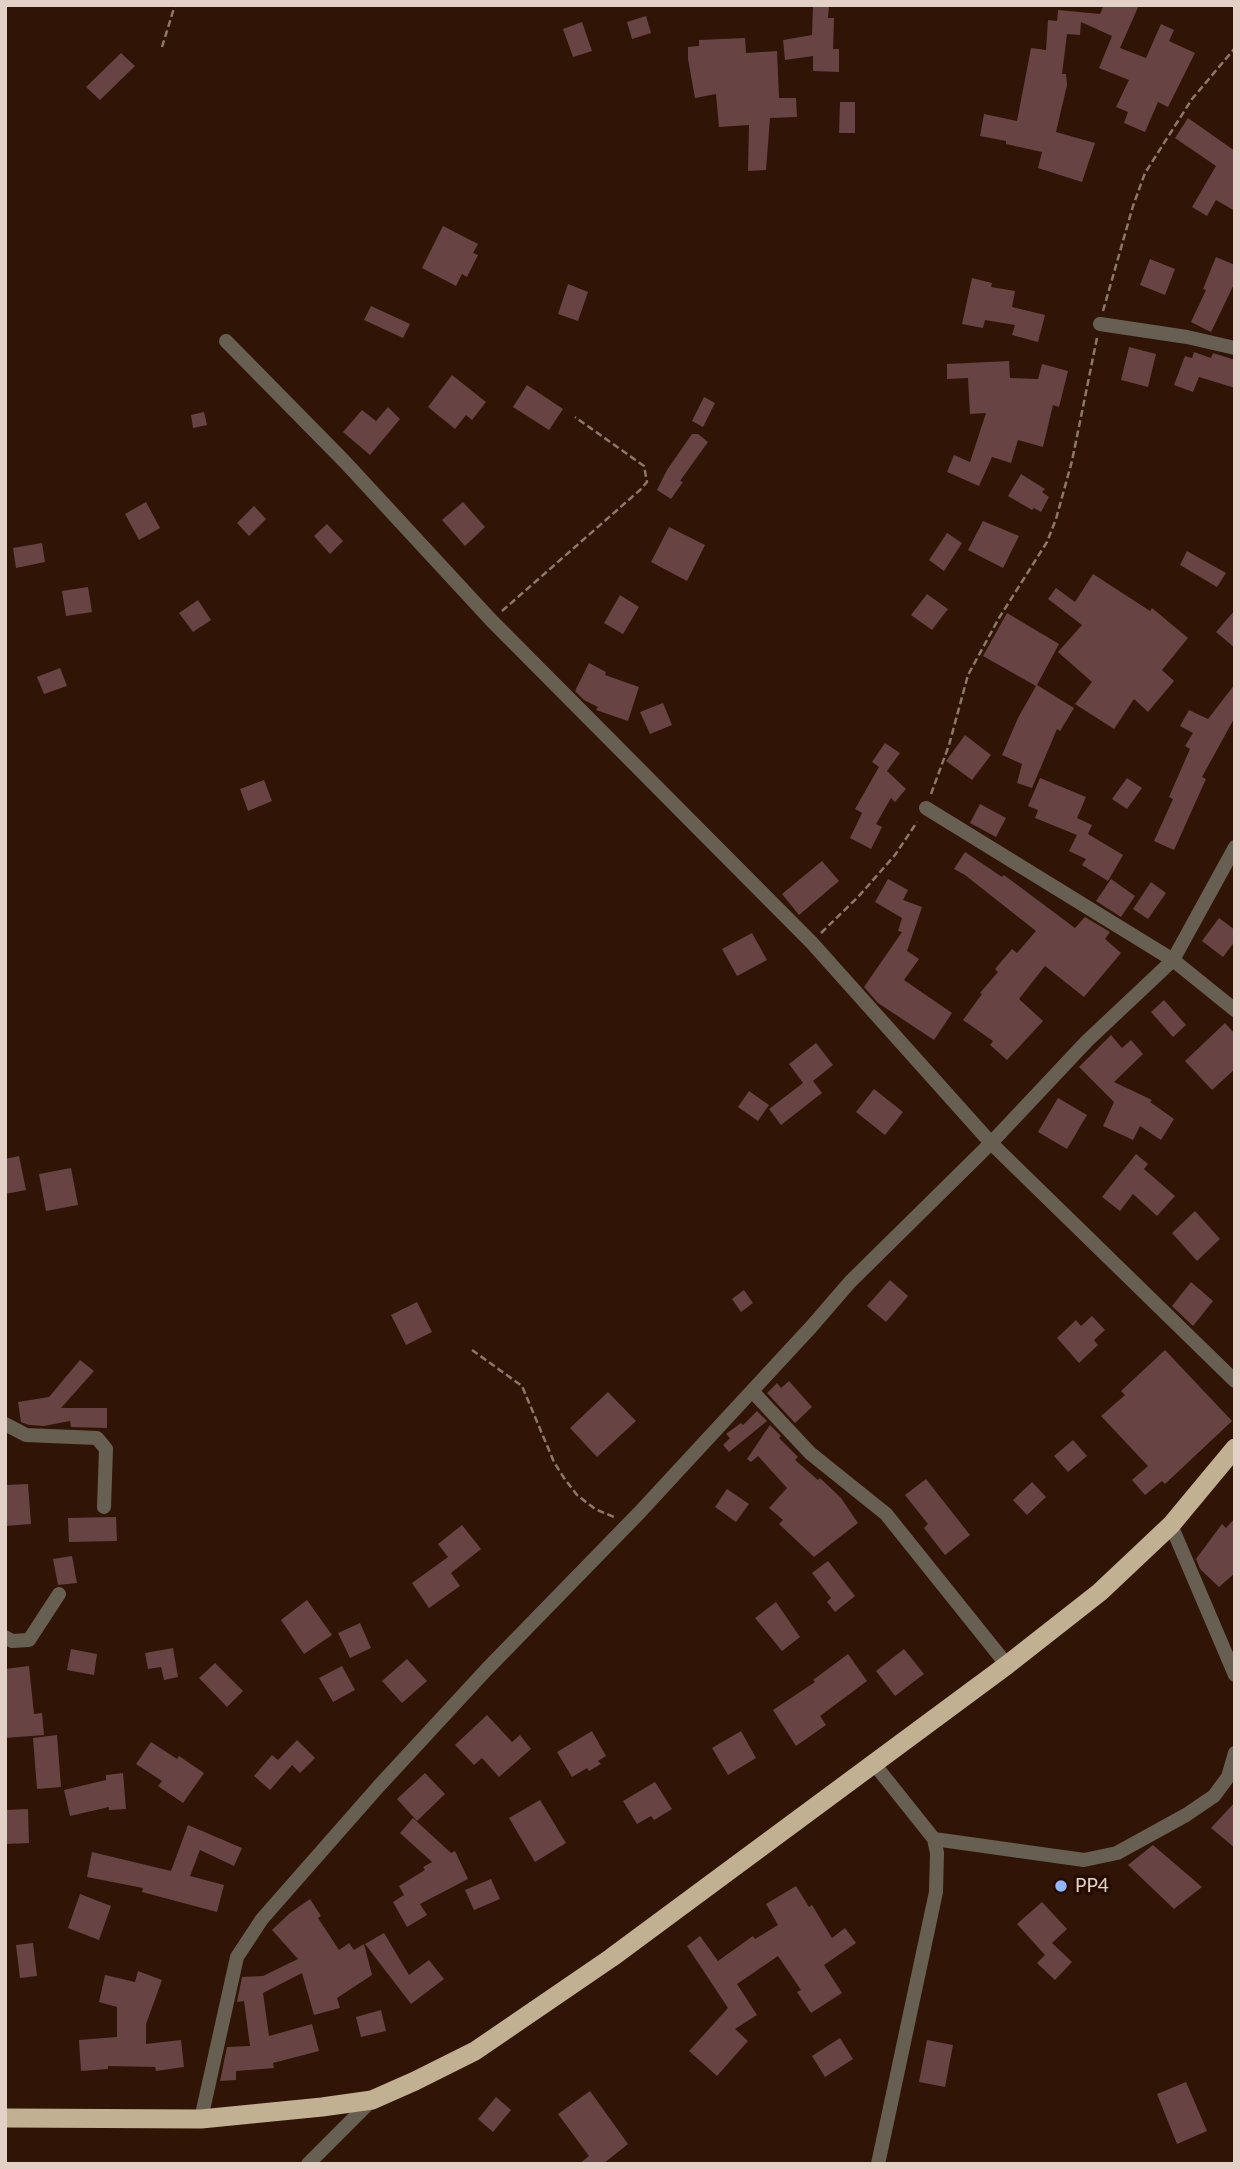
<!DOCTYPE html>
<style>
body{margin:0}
#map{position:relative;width:1240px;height:2169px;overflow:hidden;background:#301506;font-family:Lato,sans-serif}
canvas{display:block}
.frame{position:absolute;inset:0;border:7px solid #e3d1c7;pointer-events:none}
</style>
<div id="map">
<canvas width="1240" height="2169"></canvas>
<div class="frame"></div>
</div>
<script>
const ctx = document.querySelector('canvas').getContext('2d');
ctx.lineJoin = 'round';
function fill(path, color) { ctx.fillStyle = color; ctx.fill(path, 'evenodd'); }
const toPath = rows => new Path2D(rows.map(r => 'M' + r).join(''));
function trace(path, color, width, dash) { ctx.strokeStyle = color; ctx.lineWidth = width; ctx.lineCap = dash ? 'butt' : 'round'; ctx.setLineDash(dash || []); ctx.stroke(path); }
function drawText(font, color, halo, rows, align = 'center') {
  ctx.font = font + ' Lato,sans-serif'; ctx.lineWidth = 7; ctx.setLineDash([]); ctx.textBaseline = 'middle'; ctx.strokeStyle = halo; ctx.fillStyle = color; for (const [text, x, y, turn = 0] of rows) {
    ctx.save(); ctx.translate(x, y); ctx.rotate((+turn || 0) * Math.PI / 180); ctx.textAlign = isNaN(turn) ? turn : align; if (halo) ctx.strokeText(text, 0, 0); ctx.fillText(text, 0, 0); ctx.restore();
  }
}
fill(toPath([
 [813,5,829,5,828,18,834,18,833,49,839,49,839,72,813,71,813,56,785,60,783,40,812,35],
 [1104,5,1139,5,1120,48,1146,58,1161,24,1174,30,1169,41,1195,53,1168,107,1158,102,1145,132,1124,123,1128,112,1116,107,1129,80,1099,68,1112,36,1081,22,1080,35,1067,34,1062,74,1066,74,1067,85,1056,132,1095,143,1082,182,1038,168,1042,152,1006,144,1006,141,980,136,984,114,1017,121,1031,48,1046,50,1048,20,1057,21,1058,10,1100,14],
 [646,16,651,33,632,39,627,22],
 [582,22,592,51,573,57,563,29],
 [745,38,746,53,777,51,779,98,796,98,797,117,770,118,766,170,748,171,749,125,719,127,716,94,695,98,688,59,688,47,699,46,699,40],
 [121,53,135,66,100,100,86,87],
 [840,102,855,102,855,133,839,133],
 [1188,118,1235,151,1235,211,1216,200,1207,216,1192,207,1216,166,1175,138],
 [443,226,478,244,473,253,478,255,467,277,462,274,456,286,422,268],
 [1216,257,1235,265,1235,282,1211,332,1191,322,1206,290,1203,289],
 [1150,259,1175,269,1165,295,1140,285],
 [972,278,992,283,991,287,1015,291,1012,307,1045,315,1038,342,1012,335,1015,325,985,320,983,328,962,324],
 [568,284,588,292,578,321,558,314],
 [371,306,410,324,403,338,364,320],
 [1129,347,1156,354,1148,387,1121,380],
 [1194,352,1211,358,1213,353,1235,360,1235,388,1199,377,1193,392,1174,385,1185,356,1192,358],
 [1009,361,1010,378,1038,379,1042,364,1068,371,1059,407,1053,405,1043,447,1018,440,1011,463,992,457,979,486,947,472,954,455,970,462,986,413,970,414,968,378,947,379,947,364],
 [452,375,486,402,472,420,466,415,455,429,428,407],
 [527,385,563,409,549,430,513,407],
 [704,397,715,403,703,427,692,421],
 [388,407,400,419,370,455,343,432,362,410,376,421],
 [204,412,207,425,193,428,191,415],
 [692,434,698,434,708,442,680,481,683,482,671,499,657,490,667,470],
 [1021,474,1045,489,1042,492,1049,497,1041,512,1034,508,1032,510,1008,496],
 [146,502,160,528,139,540,125,514],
 [463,502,485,527,465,546,442,520],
 [254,506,266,519,249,536,237,523],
 [983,521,1019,536,1003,568,968,550],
 [327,524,343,541,330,554,314,536],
 [669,527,705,545,687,581,651,562],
 [947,533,962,543,944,571,929,560],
 [42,543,45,562,16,568,13,548],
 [1187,551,1226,573,1217,587,1180,565],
 [1093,574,1150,611,1152,608,1188,638,1162,670,1174,681,1148,712,1134,699,1114,729,1075,704,1092,682,1058,652,1082,625,1048,599,1056,588,1075,602],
 [88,587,92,612,66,616,62,591],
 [927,594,948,609,932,630,911,615],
 [620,595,639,607,623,634,604,623],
 [198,600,211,620,193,632,179,613],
 [1235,610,1235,648,1216,632],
 [1007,613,1059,644,1037,685,1074,708,1060,731,1057,729,1032,788,1017,783,1022,764,1002,755,1018,718,1036,686,983,656],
 [589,663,606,672,605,675,639,687,628,721,596,710,598,707,584,700,575,691],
 [60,668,67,686,44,694,37,677],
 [1235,684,1235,717,1202,777,1206,779,1174,850,1154,841,1173,799,1169,797,1190,749,1185,746,1193,733,1180,726,1189,710,1208,719],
 [663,703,672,725,650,734,640,712],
 [965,735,991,755,972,780,946,761],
 [885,743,900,753,887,771,906,789,895,802,891,798,876,824,882,827,871,849,850,838,862,813,855,809,879,767,872,762],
 [1040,778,1086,797,1077,818,1092,825,1088,834,1123,855,1108,881,1082,865,1086,859,1069,851,1077,835,1035,818,1038,810,1028,806],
 [1127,778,1142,788,1127,809,1112,799],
 [264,780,272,801,248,811,240,789],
 [980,804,1006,818,996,837,970,823],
 [965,852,1002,877,1004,875,1075,928,1085,917,1110,932,1105,939,1121,953,1084,997,1045,966,1019,999,1043,1021,1007,1060,990,1045,993,1041,963,1020,982,994,980,993,998,972,995,969,1012,949,1017,953,1036,931,965,875,954,869],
 [822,861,839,881,799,915,782,894],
 [888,879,908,890,903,900,922,907,907,951,919,959,904,980,952,1013,934,1040,878,1003,864,987,902,932,898,931,902,918,875,902],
 [1111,879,1135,896,1121,917,1096,901],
 [1151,882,1166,893,1148,919,1133,909],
 [1219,918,1235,930,1235,941,1223,957,1202,941],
 [752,933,767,960,737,976,722,949],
 [1164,1000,1186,1025,1173,1037,1151,1012],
 [1225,1023,1235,1034,1235,1069,1212,1090,1185,1061],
 [1111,1035,1122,1048,1131,1040,1143,1054,1114,1082,1152,1100,1150,1102,1174,1119,1161,1140,1140,1126,1133,1140,1103,1126,1114,1102,1079,1067],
 [816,1043,833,1065,813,1081,822,1093,781,1125,769,1109,803,1083,789,1064],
 [874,1089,903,1112,885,1135,856,1112],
 [749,1091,769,1105,758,1121,738,1107],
 [1058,1098,1087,1115,1067,1149,1038,1132],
 [1136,1154,1148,1164,1144,1169,1175,1196,1157,1216,1133,1194,1120,1211,1102,1197],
 [19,1156,26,1190,5,1194,5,1159],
 [71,1168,78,1205,46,1211,39,1174],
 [1195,1211,1220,1239,1197,1261,1172,1233],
 [890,1280,908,1296,886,1322,867,1306],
 [1191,1282,1213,1301,1193,1326,1172,1306],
 [744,1290,753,1303,741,1312,732,1299],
 [417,1302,432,1332,406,1345,391,1315],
 [1092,1316,1105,1330,1094,1340,1098,1345,1079,1363,1057,1338,1076,1320,1081,1326],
 [1165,1350,1232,1421,1165,1484,1162,1481,1145,1495,1132,1480,1148,1466,1101,1416,1125,1395,1121,1391],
 [80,1360,94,1371,61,1408,107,1408,107,1428,71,1427,70,1421,44,1426,29,1425,21,1422,18,1402,49,1397],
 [789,1381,812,1407,795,1423,767,1393,777,1383,781,1388],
 [608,1392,636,1421,597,1457,570,1428],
 [757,1411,767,1421,729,1452,723,1445,730,1438,726,1434,741,1423,743,1425],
 [770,1425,781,1436,779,1438,798,1457,795,1460,818,1480,820,1478,841,1498,858,1523,814,1557,779,1524,783,1520,769,1508,787,1488,758,1456,751,1462,747,1459],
 [1073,1440,1087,1456,1068,1472,1054,1456],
 [926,1479,970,1535,945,1555,924,1528,928,1524,905,1495],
 [1032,1482,1046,1497,1027,1515,1013,1500],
 [28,1484,31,1524,5,1526,5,1485],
 [727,1489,749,1504,736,1522,715,1507],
 [116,1517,117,1541,69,1542,68,1518],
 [1235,1518,1235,1573,1219,1587,1200,1569,1196,1559,1222,1524,1226,1528],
 [462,1525,481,1549,451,1573,460,1586,429,1608,412,1583,448,1557,438,1544],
 [72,1556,77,1583,58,1585,53,1559],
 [828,1561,855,1596,835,1612,827,1602,831,1598,812,1573],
 [307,1600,332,1635,304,1654,281,1620],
 [776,1602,800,1637,782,1651,755,1618],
 [360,1623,371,1648,350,1658,338,1633],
 [173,1648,178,1677,164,1680,161,1667,148,1669,145,1653],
 [71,1649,97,1654,94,1675,67,1670],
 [904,1649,924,1674,895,1696,876,1671],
 [848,1654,867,1681,820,1716,826,1725,796,1746,773,1710,815,1682,813,1680],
 [407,1659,427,1681,402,1703,382,1681],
 [215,1663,243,1691,227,1707,199,1678],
 [29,1666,34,1714,42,1713,44,1735,5,1738,5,1669],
 [342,1666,355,1690,333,1702,319,1678],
 [487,1715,512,1742,520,1735,531,1749,499,1777,482,1758,474,1765,455,1745],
 [592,1731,606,1756,598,1761,601,1764,589,1771,587,1768,572,1777,557,1752],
 [741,1731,756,1758,728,1775,712,1748],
 [57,1735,61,1787,37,1789,33,1738],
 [297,1740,315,1758,300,1773,292,1765,270,1790,254,1776,272,1755,278,1760],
 [151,1742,177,1759,179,1756,204,1773,183,1803,158,1786,162,1781,136,1764],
 [123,1773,126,1809,109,1810,109,1807,70,1816,64,1790,106,1780,106,1775],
 [425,1773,445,1794,417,1821,397,1799],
 [655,1782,672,1809,654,1820,651,1816,637,1824,623,1801],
 [540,1800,566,1843,535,1862,509,1818],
 [1235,1802,1235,1848,1211,1828],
 [28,1809,29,1843,5,1844,5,1810],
 [413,1818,451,1853,455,1851,468,1879,420,1904,427,1915,407,1927,393,1902,404,1895,399,1886,425,1870,423,1867,432,1862,400,1833],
 [188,1825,242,1848,234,1866,200,1850,190,1876,224,1885,217,1912,142,1892,143,1888,87,1877,92,1852,171,1871],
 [1153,1845,1202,1887,1174,1909,1128,1865],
 [491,1879,500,1899,474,1910,465,1890],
 [796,1886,809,1907,812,1905,832,1938,845,1928,856,1943,824,1965,842,1993,811,2013,797,1992,801,1990,778,1956,737,1984,757,2015,735,2029,748,2041,717,2076,689,2051,728,2008,687,1946,700,1936,718,1961,753,1936,755,1939,778,1925,766,1904],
 [80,1894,111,1906,99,1940,68,1928],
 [310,1899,321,1916,318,1918,339,1950,349,1943,354,1950,364,1944,372,1975,337,1998,340,2008,314,2015,302,1973,263,1993,269,2036,312,2024,319,2051,273,2063,274,2068,236,2071,236,2080,220,2081,227,2047,250,2046,244,2001,237,2002,242,1977,263,1976,298,1959,272,1930,290,1913],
 [1042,1902,1067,1929,1052,1943,1072,1962,1055,1980,1037,1963,1045,1955,1017,1924],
 [384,1933,409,1975,429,1960,444,1979,411,2004,365,1944],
 [33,1943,37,1976,20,1978,16,1945],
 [138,1971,162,1980,146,2024,146,2044,181,2040,184,2067,156,2071,155,2067,108,2066,108,2069,81,2071,79,2040,117,2037,117,2007,99,2002,105,1975,135,1982],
 [381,2010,386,2031,361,2037,356,2017],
 [840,2038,853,2059,825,2077,812,2056],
 [927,2040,953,2045,945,2087,919,2082],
 [1186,2082,1207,2131,1177,2144,1157,2094],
 [590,2091,628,2144,603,2164,579,2164,589,2156,558,2114],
 [496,2097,511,2110,493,2132,478,2119]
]), '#674343');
trace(toPath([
 [162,47,175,5],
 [1103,311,1133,206,1145,173,1192,99,1235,48],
 [502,611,640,490,647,482,644,466,575,417],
 [931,794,949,745,968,675,999,618,1047,542,1056,519,1072,461,1097,338],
 [821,933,858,897,895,855,917,822],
 [472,1350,522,1386,554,1462,564,1478,577,1495,595,1509,614,1517]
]), '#8d776b', 2.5, [7, 3.5]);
trace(toPath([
 [1100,324,1187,337,1235,348],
 [226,341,345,462,491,620,812,943,991,1143,1235,1381],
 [926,808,1173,960,1235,1010],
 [752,1391,810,1453,886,1514,1007,1665],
 [5,1424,26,1435,97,1438,106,1449,104,1507],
 [1171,1525,1235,1675],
 [5,1637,12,1641,29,1640,59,1594],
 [875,1765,934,1839,937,1853,936,1892,878,2164],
 [934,1839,1084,1860,1117,1853,1186,1815,1214,1796,1228,1777,1235,1753],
 [201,2119,237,1957,262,1919,378,1787,487,1669,639,1513,812,1326,850,1282,991,1143,1087,1041,1173,960,1235,847],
 [308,2164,372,2100]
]), '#685f53', 14);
trace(toPath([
 [5,2118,201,2119,322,2107,372,2100,415,2081,475,2051,611,1958,1007,1665,1100,1592,1171,1525,1235,1448]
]), '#c2b092', 19);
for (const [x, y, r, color] of [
 [1061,1886,7,"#92b7fd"]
]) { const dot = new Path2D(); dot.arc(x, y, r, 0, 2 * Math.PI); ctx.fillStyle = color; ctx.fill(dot); trace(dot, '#250c01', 2.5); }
drawText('19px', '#e3d1c7', '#250c01', [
 ["PP4",1075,1886]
], 'left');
</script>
